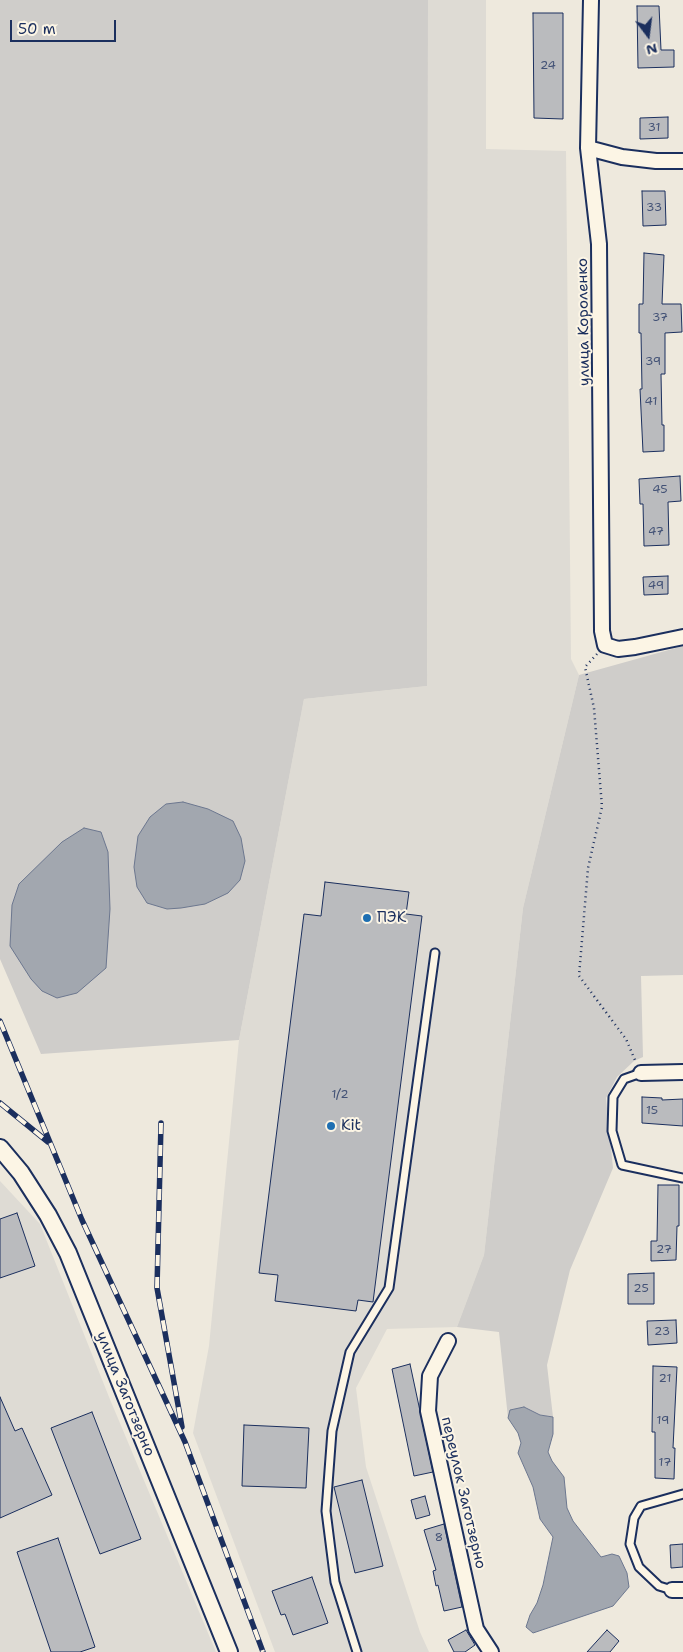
<!DOCTYPE html>
<meta charset="utf-8">
<style>
body{margin:0}
#map{position:relative;width:683px;height:1652px;overflow:hidden;background:#eee9dd;font-family:"Shantell Sans",sans-serif}
canvas{display:block}
.north{position:absolute;left:623px;top:10px;width:50px;height:50px;-webkit-text-stroke:4px #fcf5e5;paint-order:stroke;rotate:165deg;font-size:14px;font-weight:700;line-height:20px;text-align:center;color:#1b2f5e}
.north::after{content:'';display:block;margin:auto;width:18px;height:22px;background:#1b2f5e;clip-path:polygon(50% 0,100% 100%,50% 72%,0 100%)}
.scale{position:absolute;left:10px;top:20px;width:106px;height:22px;box-sizing:border-box;border:2px solid #1b2f5e;border-top:0;padding-left:6px;font-size:15px;line-height:18px;white-space:nowrap;color:#1b2f5e;-webkit-text-stroke:4px #fcf5e5;paint-order:stroke}
</style>
<div id="map">
<canvas width="683" height="1652"></canvas>
<div class="north">N</div>
<div class="scale">50 m</div>
</div>
<script>
const ctx = document.querySelector('canvas').getContext('2d');
ctx.lineJoin = 'round';
function fill(path, color) { ctx.fillStyle = color; ctx.fill(path, 'evenodd'); }
const toPath = rows => new Path2D(rows.map(r => 'M' + r).join(''));
function trace(path, color, width, dash) { ctx.strokeStyle = color; ctx.lineWidth = width; ctx.lineCap = dash ? 'butt' : 'round'; ctx.setLineDash(dash || []); ctx.stroke(path); }
function drawText(font, color, halo, rows, align = 'center') {
  ctx.font = font + ' "Shantell Sans",sans-serif'; ctx.lineWidth = 4; ctx.setLineDash([]); ctx.textBaseline = 'middle'; ctx.strokeStyle = halo; ctx.fillStyle = color; for (const [text, x, y, turn = 0] of rows) {
    ctx.save(); ctx.translate(x, y); ctx.rotate((+turn || 0) * Math.PI / 180); ctx.textAlign = isNaN(turn) ? turn : align; if (halo) ctx.strokeText(text, 0, 0); ctx.fillText(text, 0, 0); ctx.restore();
  }
}
fill(toPath([
 [428,0,486,0,486,149,566,151,571,659,579,675,523,908,484,1255,457,1327,387,1329,356,1388,366,1467,420,1632,429,1652,275,1652,193,1433,209,1346,239,1040,304,699,427,686],
 [0,1181,40,1224,109,1397,216,1652,0,1652]
]), '#dedbd4');
fill(toPath([
 [0,0,428,0,427,686,304,699,239,1040,41,1054,0,959],
 [683,646,683,975,641,976,643,1057,634,1061,617,1077,606,1098,613,1168,570,1270,547,1365,553,1417,540,1415,524,1407,511,1410,508,1418,499,1332,457,1327,484,1255,523,908,579,675]
]), '#cfcdca');
const water = toPath([
 [183,802,208,809,233,821,241,838,245,861,240,880,228,893,205,904,181,908,167,909,147,903,137,887,134,867,138,836,150,817,166,804,183,802],
 [84,828,101,832,108,852,110,909,106,968,77,993,57,998,42,991,31,979,10,946,12,905,19,884,62,842,84,828],
 [524,1407,540,1415,553,1417,553,1434,548,1452,552,1461,564,1477,567,1508,573,1521,601,1557,612,1554,619,1556,627,1573,629,1587,613,1606,533,1633,526,1627,530,1615,537,1603,543,1585,553,1537,540,1519,533,1487,518,1453,521,1443,518,1433,508,1418,510,1410,524,1407]
]);
fill(water, '#a2a7af');
trace(water, '#6c778f', 1);
const building = toPath([
 [637,6,659,6,661,50,674,50,674,67,638,68,637,6],
 [533,13,563,13,563,119,534,118,533,13],
 [668,117,668,138,640,139,640,118,668,117],
 [642,191,665,191,666,225,643,226,642,191],
 [644,253,664,255,662,304,681,304,682,332,665,333,665,374,661,374,662,425,664,425,664,451,643,452,640,389,642,389,641,333,639,333,639,304,643,304,644,253],
 [680,476,681,501,668,502,669,545,644,546,643,504,640,504,639,479,680,476],
 [668,576,668,594,644,595,643,577,668,576],
 [325,882,409,892,406,914,422,916,373,1302,358,1300,356,1311,275,1301,278,1275,259,1273,304,914,321,916,325,882],
 [642,1097,662,1098,662,1100,683,1099,683,1126,642,1123,642,1097],
 [658,1185,679,1185,679,1226,677,1226,676,1260,651,1261,651,1241,657,1241,658,1185],
 [17,1213,35,1266,0,1278,0,1219,17,1213],
 [654,1273,654,1304,628,1304,628,1274,654,1273],
 [676,1320,677,1343,648,1345,647,1321,676,1320],
 [410,1364,433,1472,414,1476,392,1369,410,1364],
 [653,1366,677,1367,673,1448,675,1448,674,1479,655,1478,655,1432,652,1432,653,1366],
 [0,1397,15,1431,22,1428,52,1495,0,1518,0,1397],
 [92,1412,141,1539,100,1554,51,1428,92,1412],
 [244,1425,309,1428,306,1488,242,1486,244,1425],
 [362,1480,383,1566,355,1573,334,1487,362,1480],
 [425,1496,430,1515,416,1519,411,1500,425,1496],
 [444,1524,462,1607,444,1611,438,1585,436,1586,433,1571,436,1570,424,1530,444,1524],
 [58,1538,95,1647,80,1652,51,1652,17,1552,58,1538],
 [683,1544,683,1567,671,1568,670,1545,683,1544],
 [312,1577,328,1623,293,1635,285,1614,281,1615,272,1591,312,1577],
 [466,1630,475,1645,465,1652,454,1652,448,1640,466,1630],
 [607,1630,619,1641,610,1652,587,1652,607,1630]
]);
fill(building, '#babbbe');
trace(building, '#1b2f5e', 1);
const service = toPath([
 [641,1073,624,1079,613,1097,612,1131,622,1165,683,1178],
 [672,1590,659,1586,639,1567,630,1544,634,1518,641,1506,683,1494],
 [357,1652,335,1582,326,1511,332,1431,350,1352,389,1288,435,953]
]);
const minor = toPath([
 [591,0,588,148,599,244,602,631,605,645,618,649,635,647,683,637],
 [588,148,622,157,656,161,683,161],
 [641,1073,683,1072],
 [448,1341,430,1376,428,1411,476,1629,491,1652],
 [672,1590,683,1590]
]);
const tertiary = toPath([
 [0,1148,21,1173,48,1215,68,1253,229,1652]
]);
trace(service, '#1b2f5e', 11);
trace(minor, '#1b2f5e', 18);
trace(tertiary, '#1b2f5e', 20);
trace(toPath([
 [597,654,585,667,594,708,602,807,588,868,579,976,626,1039,635,1060]
]), '#1b2f5e', 2.5, [1, 4]);
trace(service, '#fcf5e5', 7);
trace(minor, '#fcf5e5', 14);
trace(tertiary, '#fcf5e5', 16);
const rail = toPath([
 [0,1021,82,1220,185,1442,263,1652],
 [0,1103,48,1142],
 [161,1123,157,1288,182,1427]
]);
trace(rail, '#1b2f5e', 5.5);
trace(rail, '#fcf5e5', 4, [11]);
for (const [x, y, r, color] of [
 [367,918,5,"#1f6fb2"],
 [331,1126,5,"#1f6fb2"]
]) { const dot = new Path2D(); dot.arc(x, y, r, 0, 2 * Math.PI); ctx.fillStyle = color; ctx.fill(dot); trace(dot, '#fcf5e5', 2); }
drawText('12px', '#435276', null, [
 ["24",548,66],
 ["31",654,128],
 ["33",654,208],
 ["37",660,318],
 ["39",653,362],
 ["41",651,402],
 ["45",660,490],
 ["47",656,532],
 ["49",656,586],
 ["1/2",340,1095],
 ["15",652,1111],
 ["27",664,1250],
 ["25",641,1289],
 ["23",662,1332],
 ["21",665,1379],
 ["19",663,1421],
 ["17",665,1463],
 ["8",439,1538]
]);
drawText('15px', '#1b2f5e', '#fcf5e5', [
 ["улица Короленко",584,322,-91],
 ["улица Заготзерно",125,1394,68],
 ["переулок Заготзерно",463,1493,77]
]);
drawText('15px', '#1b2f5e', '#fcf5e5', [
 ["ПЭК",377,918],
 ["Kit",341,1126]
], 'left');
</script>
